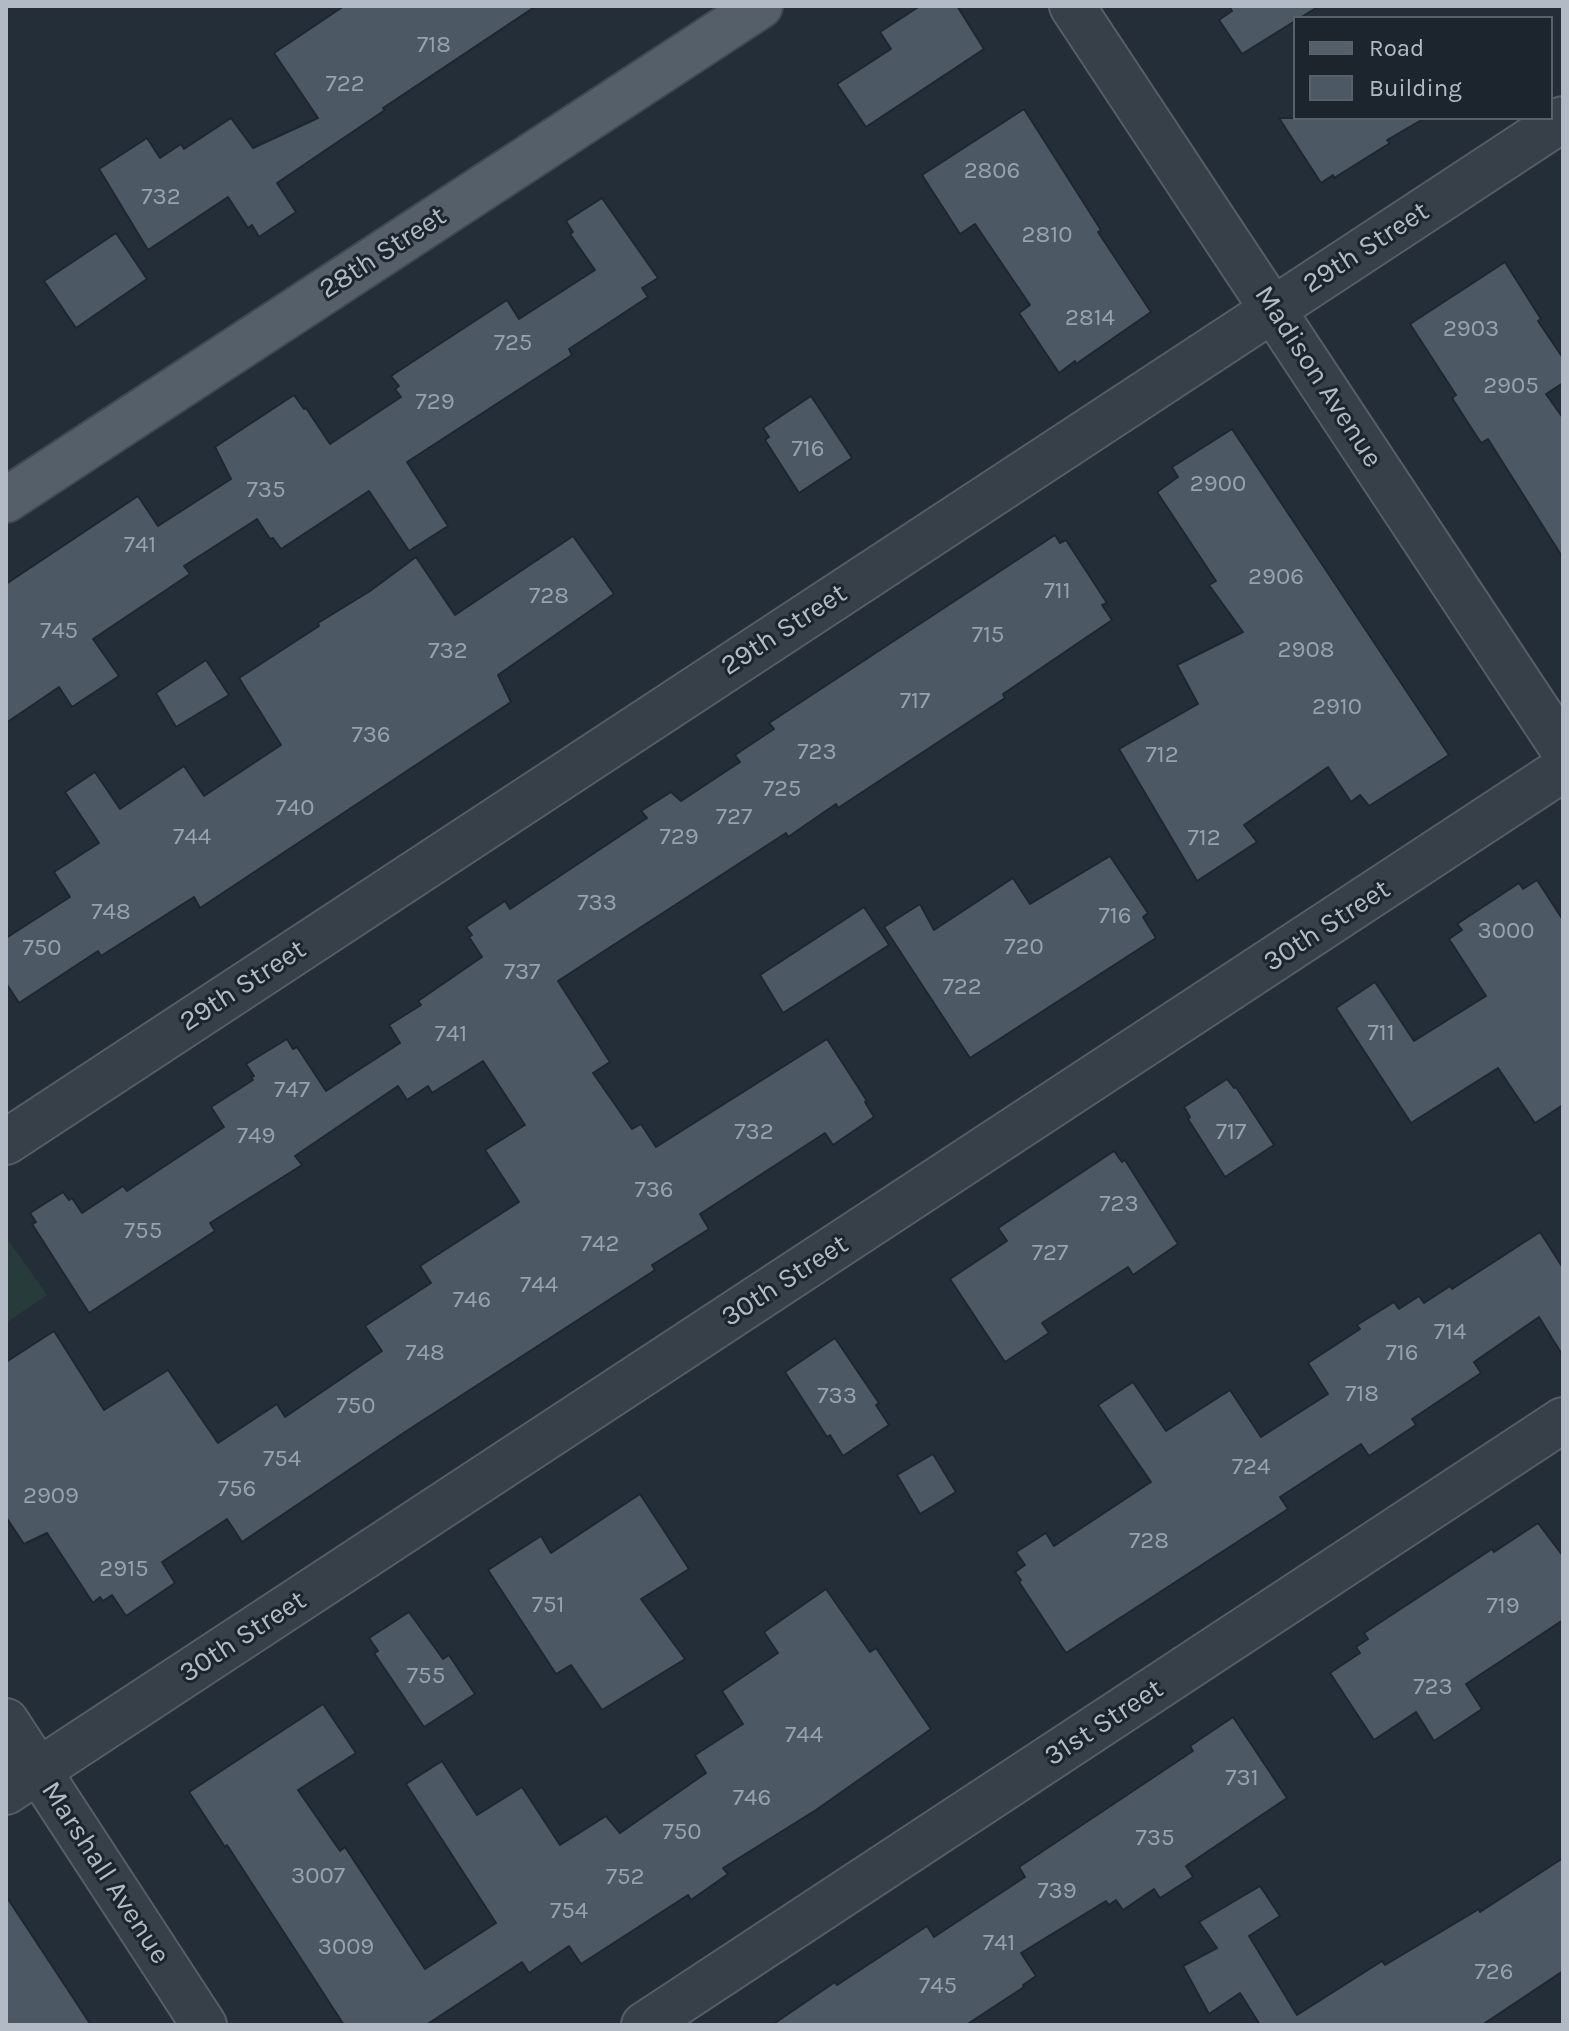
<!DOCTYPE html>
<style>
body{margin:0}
#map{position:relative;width:1569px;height:2031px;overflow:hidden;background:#242e38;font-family:Karla,sans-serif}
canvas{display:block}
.frame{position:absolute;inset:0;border:8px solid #b2bbc5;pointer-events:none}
.legend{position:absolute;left:1293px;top:16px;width:260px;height:104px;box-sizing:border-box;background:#1c252d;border:2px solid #58616a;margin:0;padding:10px 14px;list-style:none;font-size:24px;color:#b2bbc5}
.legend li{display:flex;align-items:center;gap:16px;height:40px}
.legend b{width:40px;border:2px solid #58616a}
</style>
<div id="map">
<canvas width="1569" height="2031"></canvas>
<div class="frame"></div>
<ul class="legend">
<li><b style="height:10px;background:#555f69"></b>Road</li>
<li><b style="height:22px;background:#4c5964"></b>Building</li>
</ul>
</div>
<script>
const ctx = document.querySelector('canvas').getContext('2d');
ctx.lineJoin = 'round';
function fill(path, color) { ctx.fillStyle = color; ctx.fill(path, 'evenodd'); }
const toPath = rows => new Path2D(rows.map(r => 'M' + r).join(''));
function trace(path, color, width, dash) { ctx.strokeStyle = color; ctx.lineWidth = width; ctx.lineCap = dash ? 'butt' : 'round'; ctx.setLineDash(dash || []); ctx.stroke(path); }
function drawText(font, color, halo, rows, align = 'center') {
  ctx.font = font + ' Karla,sans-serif'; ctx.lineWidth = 6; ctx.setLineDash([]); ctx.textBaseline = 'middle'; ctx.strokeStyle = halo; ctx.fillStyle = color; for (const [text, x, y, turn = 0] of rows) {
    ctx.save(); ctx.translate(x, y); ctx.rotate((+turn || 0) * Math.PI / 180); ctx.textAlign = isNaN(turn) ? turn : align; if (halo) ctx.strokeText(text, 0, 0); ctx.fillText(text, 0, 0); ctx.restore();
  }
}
fill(toPath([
 [6,1237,47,1295,6,1323]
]), '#273b3a');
const building = toPath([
 [344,6,536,6,383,108,385,110,277,183,296,212,259,237,252,225,248,228,228,197,148,250,99,169,147,138,160,158,181,144,184,149,231,118,253,148,318,118,274,53,344,6],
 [920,6,957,6,984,49,866,127,837,84,891,49,880,32,920,6],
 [1229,6,1319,6,1300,18,1295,18,1295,21,1242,54,1219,20,1232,11,1229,6],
 [1024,109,1101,230,1098,232,1151,312,1076,364,1075,361,1059,373,1019,313,1030,305,975,224,960,234,922,175,1024,109],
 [1279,118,1425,118,1387,140,1390,143,1334,178,1333,175,1321,183,1279,118],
 [602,198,658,278,642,288,648,297,569,349,572,355,407,462,448,526,409,551,369,491,281,549,273,538,270,539,257,519,184,566,190,574,93,639,119,676,72,707,59,687,6,723,6,584,138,496,158,526,231,479,215,447,294,395,304,409,306,408,330,444,401,397,395,389,399,386,391,376,438,345,507,300,519,319,595,270,570,234,573,232,566,221,602,198],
 [116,233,147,279,76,328,44,281,116,233],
 [1505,262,1541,319,1538,321,1563,358,1563,383,1546,394,1563,418,1563,558,1488,439,1481,443,1452,398,1456,395,1410,324,1505,262],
 [811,396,852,458,799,493,765,440,769,437,763,428,811,396],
 [1232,429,1449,755,1369,806,1360,795,1351,802,1328,767,1244,825,1257,842,1197,881,1119,749,1198,704,1177,665,1243,632,1209,585,1216,581,1157,492,1178,477,1172,467,1232,429],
 [1055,535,1060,543,1066,540,1107,603,1102,605,1112,620,1003,694,1005,698,870,787,838,808,836,804,788,837,786,833,558,981,610,1062,593,1073,632,1129,641,1124,656,1147,827,1039,867,1101,865,1102,874,1117,833,1145,825,1133,700,1214,709,1229,652,1265,655,1270,405,1432,242,1542,227,1519,162,1562,175,1583,126,1616,112,1595,103,1601,100,1597,93,1603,47,1533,24,1544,6,1517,6,1362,54,1331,104,1410,168,1370,218,1443,277,1404,285,1417,382,1351,365,1326,431,1283,420,1266,519,1202,485,1150,525,1125,483,1061,432,1093,428,1086,407,1100,398,1086,295,1156,302,1165,210,1223,215,1231,89,1313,32,1224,36,1222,30,1213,63,1192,69,1200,72,1198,82,1213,123,1186,127,1191,224,1127,211,1107,253,1080,251,1077,254,1076,246,1064,287,1039,293,1049,297,1047,326,1091,400,1043,389,1025,421,1005,418,1001,482,957,469,937,472,935,466,927,505,901,510,909,647,818,641,811,671,792,681,801,740,762,735,755,774,729,769,723,1055,535],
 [573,536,614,594,498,675,511,702,200,908,194,897,101,956,98,951,19,1003,6,983,6,938,70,897,54,872,99,843,65,792,95,772,120,809,184,766,204,796,281,745,239,678,319,626,318,623,370,591,416,557,455,615,573,536],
 [206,660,229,695,176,727,156,693,206,660],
 [1110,856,1148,913,1143,917,1156,938,970,1058,884,927,920,904,934,930,1013,878,1030,904,1110,856],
 [1537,880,1563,920,1563,1105,1535,1123,1498,1068,1411,1123,1336,1008,1375,982,1414,1041,1486,996,1449,939,1462,930,1457,924,1519,883,1523,889,1537,880],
 [864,907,889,945,783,1013,760,975,864,907],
 [1227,1079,1234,1088,1236,1087,1274,1145,1225,1177,1188,1119,1190,1117,1184,1107,1227,1079],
 [1114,1151,1122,1162,1125,1160,1178,1244,1133,1275,1128,1267,1042,1323,1049,1333,1005,1362,950,1279,1007,1241,998,1228,1114,1151],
 [1540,1232,1563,1268,1563,1356,1539,1317,1474,1362,1481,1373,1412,1419,1416,1425,1369,1456,1361,1444,1280,1497,1288,1509,1066,1653,1019,1582,1021,1580,1015,1572,1025,1565,1016,1552,1046,1533,1054,1546,1151,1482,1098,1405,1133,1382,1166,1431,1230,1390,1261,1437,1328,1394,1308,1363,1360,1329,1357,1325,1394,1302,1399,1309,1419,1296,1424,1303,1450,1286,1452,1289,1540,1232],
 [835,1338,879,1403,876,1405,889,1425,843,1456,830,1435,827,1437,785,1372,835,1338],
 [933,1454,956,1492,920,1514,897,1475,933,1454],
 [640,1494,689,1569,641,1599,685,1659,602,1710,571,1665,556,1674,488,1570,541,1536,551,1553,640,1494],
 [1538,1523,1563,1556,1563,1620,1466,1684,1482,1709,1434,1741,1416,1712,1374,1740,1330,1673,1360,1653,1356,1647,1368,1639,1364,1633,1492,1549,1494,1552,1538,1523],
 [826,1589,870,1652,876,1648,931,1729,816,1810,723,1868,728,1874,691,1900,688,1895,581,1964,569,1946,529,1973,522,1962,426,2025,344,2025,227,1845,225,1847,189,1792,323,1704,356,1753,298,1790,340,1851,345,1847,425,1969,496,1923,406,1784,442,1761,477,1815,522,1787,560,1845,606,1816,620,1833,706,1773,695,1755,743,1724,722,1691,778,1653,764,1632,826,1589],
 [409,1612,443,1659,449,1655,475,1694,424,1727,374,1653,378,1651,369,1638,409,1612],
 [1233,1717,1287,1798,1186,1866,1193,1877,1160,1898,1154,1889,1123,1910,1116,1900,1109,1905,1106,1901,1021,1953,1036,1976,1023,1985,1024,1987,966,2025,772,2025,835,1982,837,1985,927,1926,934,1937,1025,1877,1019,1867,1193,1751,1190,1746,1233,1717],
 [1563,1858,1563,1971,1482,2025,1260,2025,1240,1993,1209,2014,1183,1966,1217,1948,1199,1922,1260,1886,1280,1916,1249,1936,1297,2015,1382,1961,1385,1965,1479,1909,1480,1912,1563,1858],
 [6,1896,91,2025,6,2025,6,1896]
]);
fill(building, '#4c5964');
trace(building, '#1e272f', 2);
const minor = toPath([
 [1072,6,1563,749],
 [6,1142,1563,119],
 [6,1721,204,2025],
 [6,1792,1563,769],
 [644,2025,1563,1420]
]);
const major = toPath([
 [6,500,760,6]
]);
trace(minor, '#555e67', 48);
trace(major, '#404952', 48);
trace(minor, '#374049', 44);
trace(major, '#555f69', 44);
drawText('24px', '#98a2ad', null, [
 ["718",434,45],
 ["722",345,84],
 ["2806",992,171],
 ["732",161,197],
 ["2810",1047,235],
 ["2814",1090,318],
 ["2903",1471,329],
 ["725",513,343],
 ["2905",1511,386],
 ["729",435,402],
 ["716",808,449],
 ["2900",1218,484],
 ["735",266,490],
 ["741",140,545],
 ["2906",1276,577],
 ["711",1057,591],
 ["728",549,596],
 ["745",59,631],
 ["715",988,635],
 ["2908",1306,650],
 ["732",448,651],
 ["717",915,701],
 ["2910",1337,707],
 ["736",371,735],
 ["723",817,752],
 ["712",1162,755],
 ["725",782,789],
 ["740",295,808],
 ["727",734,817],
 ["744",192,837],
 ["729",679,837],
 ["712",1204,838],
 ["733",597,903],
 ["748",111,912],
 ["716",1115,916],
 ["3000",1506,931],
 ["720",1024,947],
 ["750",42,948],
 ["737",522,972],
 ["722",962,987],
 ["711",1381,1033],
 ["741",451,1034],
 ["747",292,1090],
 ["732",754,1132],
 ["717",1231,1132],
 ["749",256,1136],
 ["736",654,1190],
 ["723",1119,1204],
 ["755",143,1231],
 ["742",600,1244],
 ["727",1050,1253],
 ["744",539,1285],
 ["746",472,1300],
 ["714",1450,1332],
 ["748",425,1353],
 ["716",1402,1353],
 ["718",1362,1394],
 ["733",837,1396],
 ["750",356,1406],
 ["754",282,1459],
 ["724",1251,1467],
 ["756",237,1489],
 ["2909",51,1496],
 ["728",1149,1541],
 ["2915",124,1569],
 ["751",548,1605],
 ["719",1503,1606],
 ["755",426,1676],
 ["723",1433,1687],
 ["744",804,1735],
 ["731",1242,1778],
 ["746",752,1798],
 ["750",682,1832],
 ["735",1155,1838],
 ["3007",318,1876],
 ["752",625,1877],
 ["739",1057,1891],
 ["754",569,1911],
 ["741",999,1943],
 ["3009",346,1947],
 ["726",1494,1972],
 ["745",938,1986]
]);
drawText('28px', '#b2bbc5', '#1c252d', [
 ["29th Street",1366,248,-33],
 ["28th Street",383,253,-33],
 ["Madison Avenue",1318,377,57],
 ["29th Street",784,630,-33],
 ["30th Street",1327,926,-33],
 ["29th Street",243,986,-33],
 ["30th Street",785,1281,-33],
 ["30th Street",243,1637,-33],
 ["31st Street",1104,1723,-33],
 ["Marshall Avenue",105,1873,57]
]);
</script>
